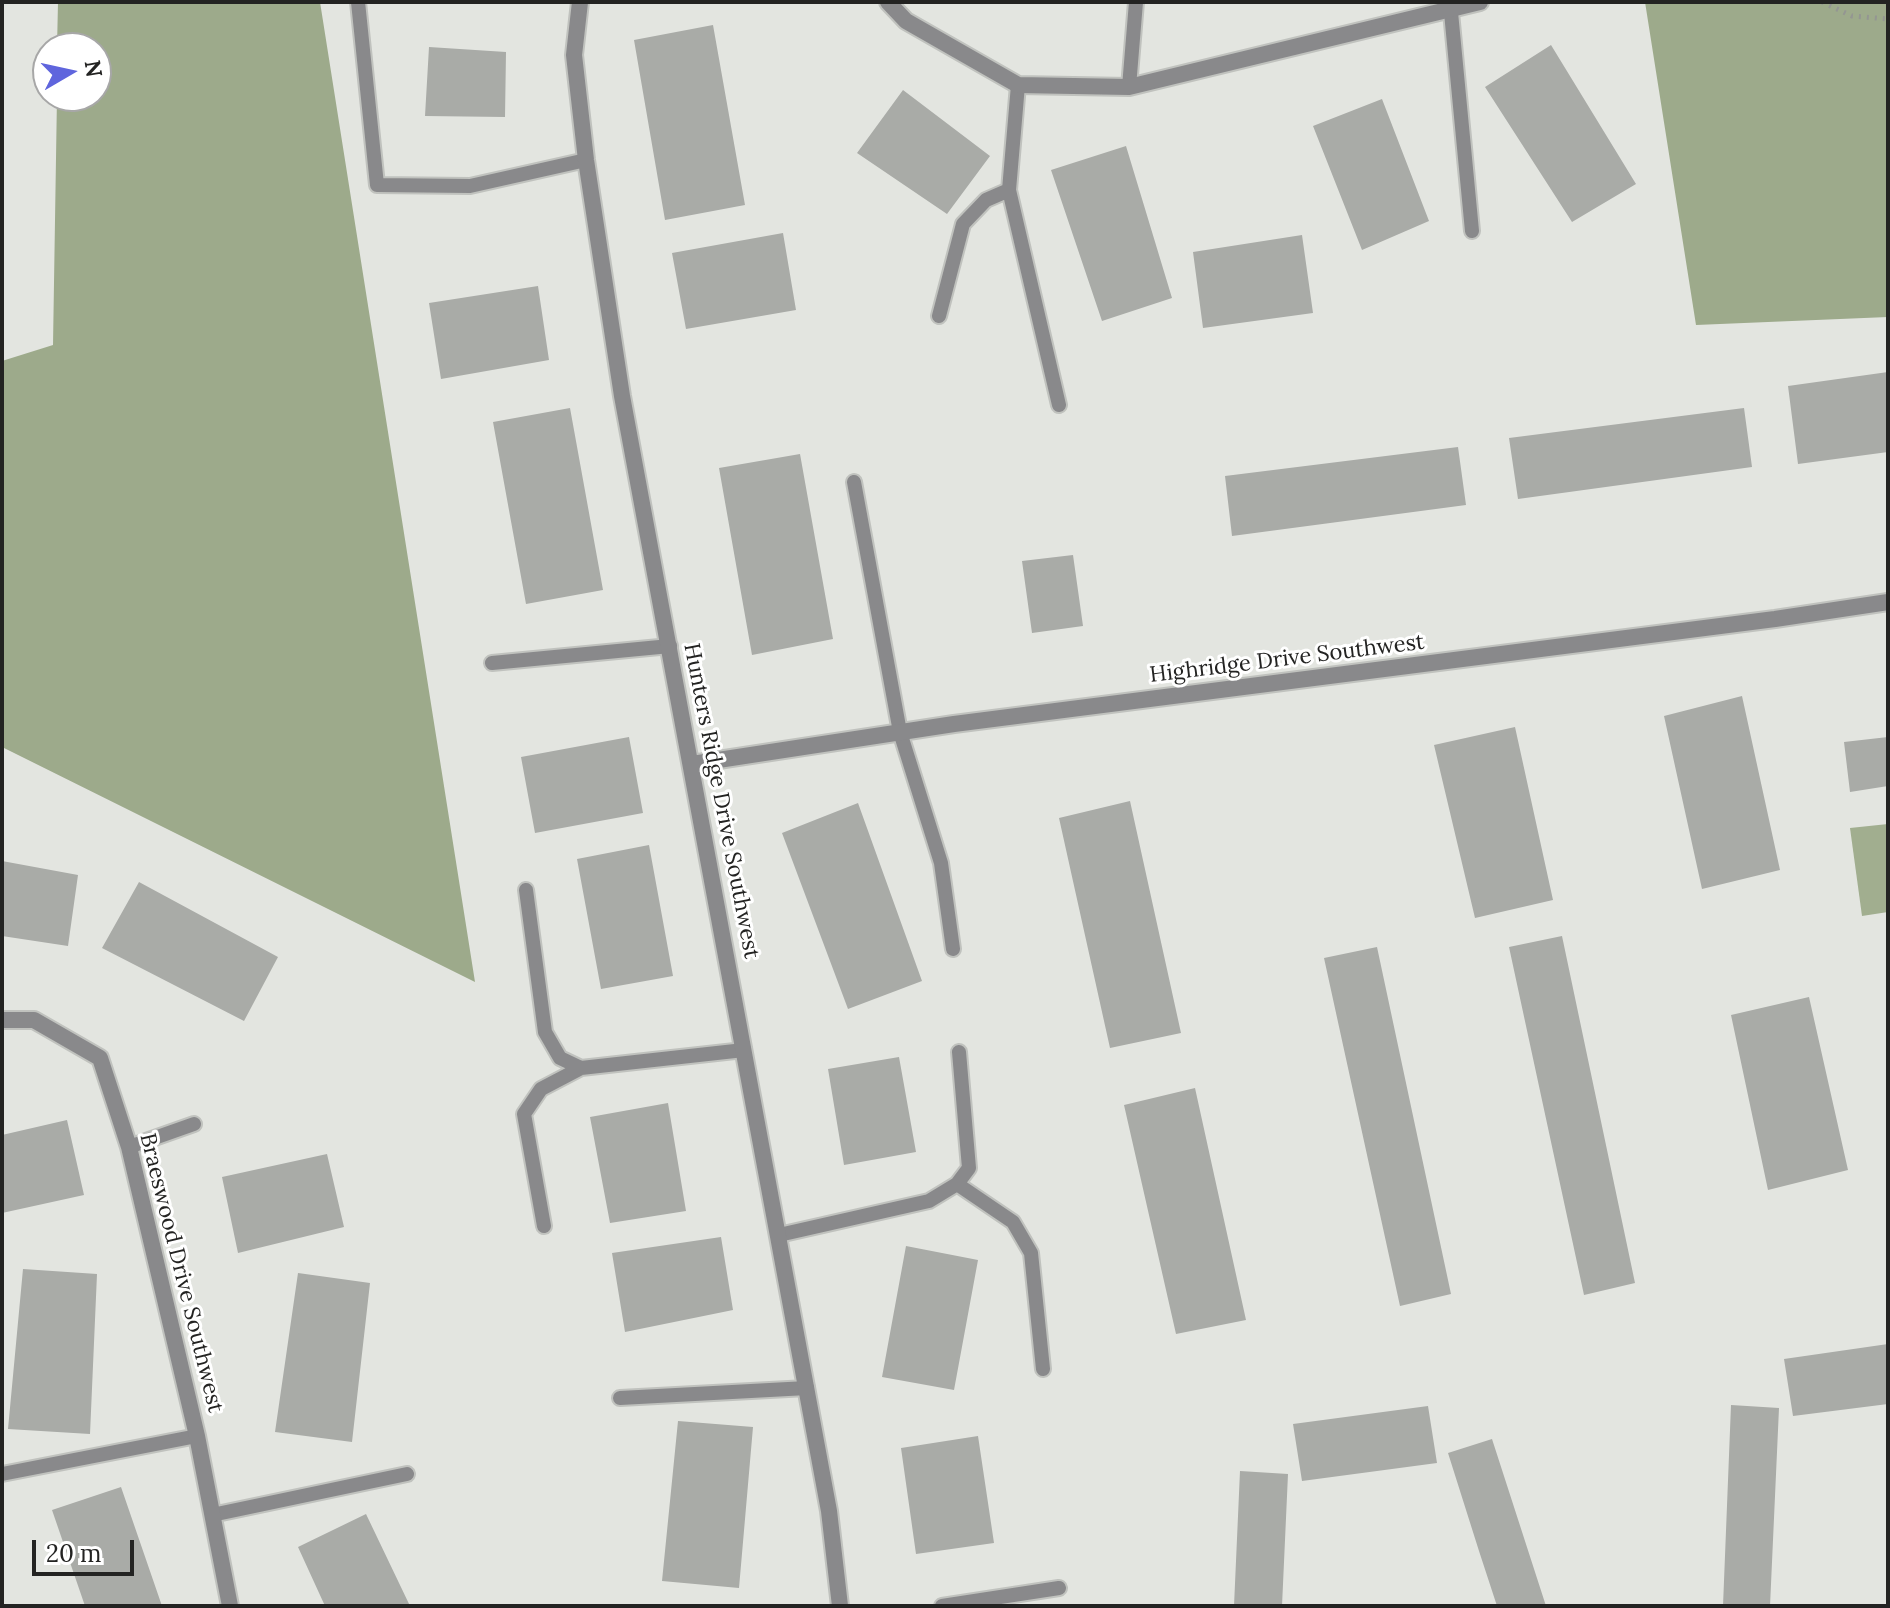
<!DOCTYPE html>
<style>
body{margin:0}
#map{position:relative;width:1890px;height:1608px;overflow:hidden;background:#e3e5e0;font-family:Lora,serif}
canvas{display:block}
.frame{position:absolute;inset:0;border:4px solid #232322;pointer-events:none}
.north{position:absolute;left:32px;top:32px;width:80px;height:80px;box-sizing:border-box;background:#fff;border:2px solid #a7a7a7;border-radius:50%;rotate:81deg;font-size:22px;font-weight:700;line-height:32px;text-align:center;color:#232322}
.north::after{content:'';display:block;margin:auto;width:28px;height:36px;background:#5f65dd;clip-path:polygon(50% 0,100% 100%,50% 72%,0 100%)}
.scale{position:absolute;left:32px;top:1540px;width:102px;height:36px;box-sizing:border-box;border:4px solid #232322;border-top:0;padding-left:10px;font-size:24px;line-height:28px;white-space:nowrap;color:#232322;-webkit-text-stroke:6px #fff;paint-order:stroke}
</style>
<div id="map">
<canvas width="1890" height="1608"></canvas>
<div class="frame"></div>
<div class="north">N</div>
<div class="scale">20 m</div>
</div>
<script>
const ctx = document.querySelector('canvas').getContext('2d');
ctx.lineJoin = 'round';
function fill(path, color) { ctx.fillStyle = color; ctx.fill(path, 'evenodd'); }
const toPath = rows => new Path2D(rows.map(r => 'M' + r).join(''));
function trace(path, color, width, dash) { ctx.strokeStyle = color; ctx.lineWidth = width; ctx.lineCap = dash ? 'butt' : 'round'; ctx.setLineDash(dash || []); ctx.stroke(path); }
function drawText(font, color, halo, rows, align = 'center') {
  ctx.font = font + ' Lora,serif'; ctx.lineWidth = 6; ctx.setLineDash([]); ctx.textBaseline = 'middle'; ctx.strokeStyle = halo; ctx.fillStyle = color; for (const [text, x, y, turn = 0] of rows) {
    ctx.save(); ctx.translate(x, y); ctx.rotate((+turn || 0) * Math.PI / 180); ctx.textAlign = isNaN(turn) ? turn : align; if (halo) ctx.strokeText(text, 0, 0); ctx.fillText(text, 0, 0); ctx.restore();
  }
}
fill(toPath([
 [58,2,320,2,475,982,2,747,2,361,53,345,57,96,96,96,96,48,57,48],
 [1645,2,1888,2,1888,317,1696,325]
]), '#9daa8b');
fill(toPath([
 [1888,824,1888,912,1862,916,1850,828]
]), '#a1ae8f');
fill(toPath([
 [713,25,745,205,665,220,634,40],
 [1551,45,1636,184,1572,222,1485,87],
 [429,47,506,52,505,117,425,116],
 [903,90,990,156,947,214,857,153],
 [1382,99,1429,221,1362,250,1313,126],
 [1126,146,1172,298,1102,321,1051,170],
 [783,233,796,310,686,329,672,253],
 [1302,235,1313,313,1203,328,1193,252],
 [538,286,549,360,441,379,429,303],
 [1888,372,1888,452,1798,464,1788,386],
 [570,408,603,590,526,604,493,422],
 [1744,408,1752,467,1518,499,1509,438],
 [1458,447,1466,505,1232,536,1225,476],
 [800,454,833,639,752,655,719,468],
 [1073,555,1083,626,1032,633,1022,561],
 [1742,696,1780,870,1702,889,1664,716],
 [1515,727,1553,900,1475,918,1434,745],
 [629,737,643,813,535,833,521,757],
 [1888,737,1888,786,1850,792,1844,742],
 [1130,801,1181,1033,1110,1048,1059,818],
 [858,803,922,981,848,1009,782,833],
 [649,845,673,976,601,989,577,859],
 [2,861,78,875,68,946,2,936],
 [139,882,278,957,244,1021,102,948],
 [1562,936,1635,1283,1584,1295,1509,947],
 [1377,947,1451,1294,1400,1306,1324,958],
 [1809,997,1848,1170,1768,1190,1731,1015],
 [899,1057,916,1152,844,1165,828,1069],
 [1195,1088,1246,1320,1176,1334,1124,1105],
 [668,1103,686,1211,610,1223,590,1117],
 [67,1120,84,1195,2,1213,2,1135],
 [327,1154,344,1227,238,1253,222,1177],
 [721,1237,733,1310,625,1332,612,1253],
 [906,1246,978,1260,954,1390,882,1377],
 [23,1269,97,1274,90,1434,8,1429],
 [298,1273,370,1283,352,1442,275,1432],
 [1888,1344,1888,1404,1793,1416,1784,1359],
 [1731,1405,1779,1408,1770,1606,1723,1606],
 [1428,1406,1437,1463,1302,1481,1293,1424],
 [678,1421,753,1427,739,1588,662,1581],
 [978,1436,994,1543,916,1554,901,1448],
 [1492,1439,1535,1572,1546,1606,1497,1606,1479,1551,1448,1453],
 [1240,1471,1288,1474,1282,1606,1234,1606],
 [121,1487,162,1606,85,1606,52,1510],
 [366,1514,410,1606,325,1606,298,1547]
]), '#a9aba7');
const lane = toPath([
 [358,2,377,185,470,186,586,160],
 [1450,2,1472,231],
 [1018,85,1009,190,1059,405],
 [1129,87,1136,2],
 [939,316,963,224,986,200,1009,190],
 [854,482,900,732,941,863,953,949],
 [492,663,670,646],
 [526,890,545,1032,560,1058,581,1068,744,1050],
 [129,1147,194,1124],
 [957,1184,1013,1222,1031,1253,1043,1369],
 [544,1226,524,1114,541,1089,581,1068],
 [779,1235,929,1201,957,1184,969,1168,959,1052],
 [620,1398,807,1388],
 [2,1474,197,1436],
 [212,1515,407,1474],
 [942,1606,1059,1588]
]);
const street = toPath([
 [580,2,574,55,586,160,622,396,829,1511,840,1606],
 [888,2,906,21,1018,85,1129,87,1480,2],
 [692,764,954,724,1775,619,1888,602],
 [2,1020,34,1020,100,1058,129,1147,197,1436,230,1606]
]);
trace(lane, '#c0c2be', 18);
trace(street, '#c0c2be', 20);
trace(toPath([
 [1822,2,1852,16,1888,19]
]), '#949692', 5, [2, 6]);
trace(lane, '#89898b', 14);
trace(street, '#89898b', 16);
drawText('22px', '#232322', '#fff', [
 ["Highridge Drive Southwest",1287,659,-7],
 ["Hunters Ridge Drive Southwest",721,801,79],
 ["Braeswood Drive Southwest",181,1273,76]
]);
</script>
